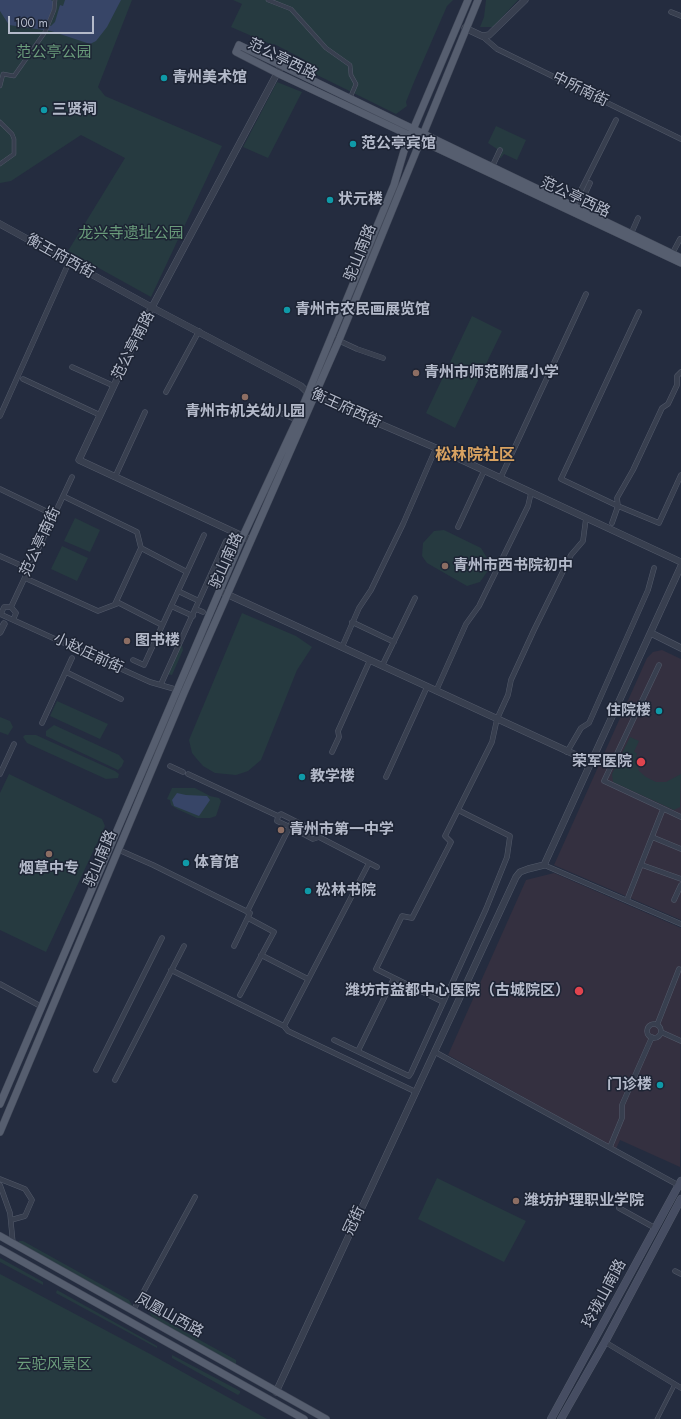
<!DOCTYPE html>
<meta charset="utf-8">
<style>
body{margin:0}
#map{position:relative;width:681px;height:1419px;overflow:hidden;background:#242c3f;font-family:Jost,sans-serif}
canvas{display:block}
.scale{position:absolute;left:8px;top:16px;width:86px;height:18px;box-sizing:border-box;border:2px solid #b4baca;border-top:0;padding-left:5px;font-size:12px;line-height:14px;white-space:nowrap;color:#b4baca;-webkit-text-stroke:3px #1d2434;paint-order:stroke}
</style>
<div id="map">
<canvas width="681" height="1419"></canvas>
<div class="scale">100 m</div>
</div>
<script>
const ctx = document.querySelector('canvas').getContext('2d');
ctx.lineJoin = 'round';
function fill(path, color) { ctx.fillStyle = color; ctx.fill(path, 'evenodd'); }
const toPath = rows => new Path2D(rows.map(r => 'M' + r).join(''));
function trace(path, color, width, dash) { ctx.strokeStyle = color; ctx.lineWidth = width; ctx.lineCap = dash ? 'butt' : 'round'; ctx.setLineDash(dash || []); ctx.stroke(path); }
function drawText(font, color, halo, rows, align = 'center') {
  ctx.font = font + ' Jost,"Noto Sans SC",sans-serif'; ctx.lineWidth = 3; ctx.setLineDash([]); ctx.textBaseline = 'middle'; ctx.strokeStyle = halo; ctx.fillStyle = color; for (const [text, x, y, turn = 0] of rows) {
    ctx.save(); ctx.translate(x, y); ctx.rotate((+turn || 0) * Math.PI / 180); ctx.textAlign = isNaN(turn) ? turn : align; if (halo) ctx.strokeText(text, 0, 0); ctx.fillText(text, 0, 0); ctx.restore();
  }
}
fill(toPath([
 [662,650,681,659,681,920,554,865,647,658,653,652],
 [554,873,681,928,680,1167,620,1140,616,1149,448,1055,526,880]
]), '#343040');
fill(toPath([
 [0,0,132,0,98,87,105,96,222,146,151,297,68,251,125,158,81,135,11,181,0,183],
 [233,0,453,0,447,6,414,82,406,102,407,106,396,114,313,73,305,60,274,44,270,44,231,27,242,4],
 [486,0,518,0,493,27,480,27,484,17],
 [277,82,302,92,268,158,243,147],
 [496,126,526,140,517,160,504,154,501,158,495,155,497,149,488,143],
 [472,316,502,331,455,428,426,413],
 [75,518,100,530,90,552,64,541],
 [444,530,481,548,487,558,487,572,480,582,467,586,427,563,422,556,423,543,434,531],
 [62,546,88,558,77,581,51,569],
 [242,613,296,636,312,647,297,670,261,760,248,771,236,775,215,773,203,766,196,758,192,753,189,740],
 [182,645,183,650,172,675,167,674,179,648],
 [57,701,108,724,100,739,50,716],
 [0,717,10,721,13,727,8,735,0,732],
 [54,725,119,755,124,761,122,766,118,770,46,736,46,731],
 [25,735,36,735,115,771,119,774,118,778,106,779,27,743,23,737],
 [630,737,639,741,634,752,637,753,636,759,639,771,646,777,656,782,666,782,681,774,680,807,674,810,613,782,612,774],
 [9,774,102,819,105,826,46,952,0,930,0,793],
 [172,788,195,788,210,796,219,798,221,801,216,816,210,818,197,818,177,809,171,805,170,800,167,799],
 [437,1178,526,1221,504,1262,418,1219],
 [19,1241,23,1241,129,1300,133,1307,19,1243],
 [0,1258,43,1282,43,1285,0,1262],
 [0,1274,152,1355,267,1419,0,1419],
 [57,1290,157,1346,157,1348,56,1293],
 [149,1312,236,1360,236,1365,155,1321],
 [172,1355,240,1391,240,1393,238,1395,172,1358]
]), '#263a40');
fill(toPath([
 [0,0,51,0,54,2,53,11,48,25,51,26,55,22,60,5,63,6,65,0,121,0,107,27,96,41,90,44,51,31,9,25,0,11],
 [177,793,186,795,207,796,210,800,199,816,174,806,172,800]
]), '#374567');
const pedestrian = toPath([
 [268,0,291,9,326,48,350,65,351,75,356,84,350,98],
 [0,86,3,74,14,76,45,32,54,10,55,0],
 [0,122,12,134,14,139,14,154,0,164],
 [657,1419,675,1384]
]);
const minor = toPath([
 [671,12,681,16],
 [482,36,497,49,681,139],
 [492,167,500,150],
 [543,192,550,178],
 [573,206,616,120],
 [578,209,590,183],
 [631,234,638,218],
 [672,254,680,239],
 [639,312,561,479,618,506,659,523,681,475],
 [331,337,357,349,383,358],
 [72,367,114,386],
 [23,379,100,415],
 [166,392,199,331],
 [263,406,297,420],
 [0,416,69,262],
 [115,477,145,412],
 [500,479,586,294],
 [0,489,54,515],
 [63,496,137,532,141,548,187,572],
 [612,523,618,506,617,498,633,470,662,408,668,404,677,385,677,376,681,372],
 [458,527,484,471],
 [0,556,29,569],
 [25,578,98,611,119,603,162,625],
 [178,591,199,601],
 [115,604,141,548],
 [171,606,193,616],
 [11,607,72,477],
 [196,609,203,612],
 [0,614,150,682,178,690],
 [1,614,4,607,11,607,16,613,13,620],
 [352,622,394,642],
 [342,647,359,608,371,590,403,524,436,448],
 [133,660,144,665,204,535],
 [659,665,604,781,681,817],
 [382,666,415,598],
 [66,672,121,699],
 [162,682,226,541],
 [436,691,466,624,479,606,528,506,531,493],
 [42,723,72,658],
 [332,752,339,737,338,731,370,660],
 [567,752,581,728,589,723,648,590,654,568],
 [170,766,183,772],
 [0,774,14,744],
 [188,774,278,816,281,814,315,831,319,837,377,867],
 [386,777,427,687],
 [278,816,277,821,290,827,313,839,319,837],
 [652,837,681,849],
 [119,850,153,865,250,913,234,946],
 [544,865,681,924],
 [642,865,681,879],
 [627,900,663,809],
 [674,900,681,885],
 [247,912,293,820],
 [261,955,308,979],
 [171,970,284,1026,288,1031,416,1092],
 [0,984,42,1007],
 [240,995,274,932,248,918],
 [443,1002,376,969,402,916,412,918,451,842,445,836,492,742,497,719,508,695,511,680,534,630,571,555,583,541,586,518],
 '647 1031a7 7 0 1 1 14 0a7 7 0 1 1-14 0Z',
 [657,1025,679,969],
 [284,1026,369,863],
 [661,1032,681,1041],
 [334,1040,409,1076,411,1073,486,909,507,857,510,836,458,810],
 [358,1051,394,978],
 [435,1052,680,1186],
 [96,1070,162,938],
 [115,1080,184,946],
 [610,1147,622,1118,622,1105,652,1037],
 [0,1179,25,1189,32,1200,25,1216,11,1220],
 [0,1185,10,1213,13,1244],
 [619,1208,655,1228],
 [675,1271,681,1274],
 [133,1311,195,1197],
 [605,1342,681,1388]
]);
const tertiary = toPath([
 [465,28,482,36,489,35,525,0],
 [0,224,153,308,301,386,308,393,436,448,681,562],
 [251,540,79,460,143,324,281,66],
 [220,591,591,762],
 [0,632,4,624],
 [651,633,681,648],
 [276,1392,516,877,520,872,528,869,544,865,681,566]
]);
const secondary = toPath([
 [551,1419,681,1181],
 [561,1419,605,1342,681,1199]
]);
const primary = toPath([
 [681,258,239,45,236,52,277,73,681,263],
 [0,1104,243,536,297,420,394,185,404,151,468,0],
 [0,1132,184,693,339,340,478,0],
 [0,1236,326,1419],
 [0,1249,304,1419]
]);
trace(pedestrian, '#535a6a', 4.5);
trace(minor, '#535a6a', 5.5);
trace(tertiary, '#535a6a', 7);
trace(secondary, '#535a6a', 8);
trace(primary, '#414858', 8);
trace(pedestrian, '#383f4f', 3.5);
trace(minor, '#383f4f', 4.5);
trace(tertiary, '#383f4f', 6);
trace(secondary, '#464d62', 7);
trace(primary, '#565e6f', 7);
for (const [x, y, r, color] of [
 [164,78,4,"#0f9aa8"],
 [44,110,4,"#0f9aa8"],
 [353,144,4,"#0f9aa8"],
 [330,200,4,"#0f9aa8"],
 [287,310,4,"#0f9aa8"],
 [416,373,4,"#8d6e63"],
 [245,397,4,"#8d6e63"],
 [445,566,4,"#8d6e63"],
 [127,641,4,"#8d6e63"],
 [659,711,4,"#0f9aa8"],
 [641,762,5,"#e0444e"],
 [302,777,4,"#0f9aa8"],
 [281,830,4,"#8d6e63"],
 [49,854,4,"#8d6e63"],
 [186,863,4,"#0f9aa8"],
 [308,891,4,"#0f9aa8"],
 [579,991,5,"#e0444e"],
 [660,1085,4,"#0f9aa8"],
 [516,1201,4,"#8d6e63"]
]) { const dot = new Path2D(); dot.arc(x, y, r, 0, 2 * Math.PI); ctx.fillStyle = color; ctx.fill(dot); trace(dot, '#1d2434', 1.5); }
drawText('15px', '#6a9c7b', '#1d2434', [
 ["范公亭公园",54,53],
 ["龙兴寺遗址公园",131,234],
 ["云驼风景区",54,1365]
]);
drawText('15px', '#b4baca', '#1d2434', [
 ["范公亭西路",282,60,26],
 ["中所南街",580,90,26],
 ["范公亭西路",575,198,25],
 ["驼山南路",361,253,-68],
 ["衡王府西街",60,257,29],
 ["范公亭南路",134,346,-63],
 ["衡王府西街",346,409,24],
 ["范公亭南街",41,542,-65],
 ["驼山南路",227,561,-66],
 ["小赵庄前街",88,654,25],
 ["驼山南路",101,859,-67],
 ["冠街",355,1221,-65],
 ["玲珑山南路",605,1294,-62],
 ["凤凰山西路",169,1316,29]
]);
drawText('bold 15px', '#b4baca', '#1d2434', [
 ["青州美术馆",172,78],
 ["三贤祠",52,110],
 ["范公亭宾馆",361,144],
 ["状元楼",338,200],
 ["青州市农民画展览馆",295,310],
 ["青州市师范附属小学",424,373],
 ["青州市机关幼儿园",245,412,"center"],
 ["青州市西书院初中",453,566],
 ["图书楼",135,641],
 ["住院楼",651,711,"right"],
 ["荣军医院",632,762,"right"],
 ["教学楼",310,777],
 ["青州市第一中学",289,830],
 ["体育馆",194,863],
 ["烟草中专",49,869,"center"],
 ["松林书院",316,891],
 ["潍坊市益都中心医院（古城院区）",570,991,"right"],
 ["门诊楼",652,1085,"right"],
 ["潍坊护理职业学院",524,1201]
], 'left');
drawText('bold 16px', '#d8a261', '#1d2434', [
 ["松林院社区",475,456]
]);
</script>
